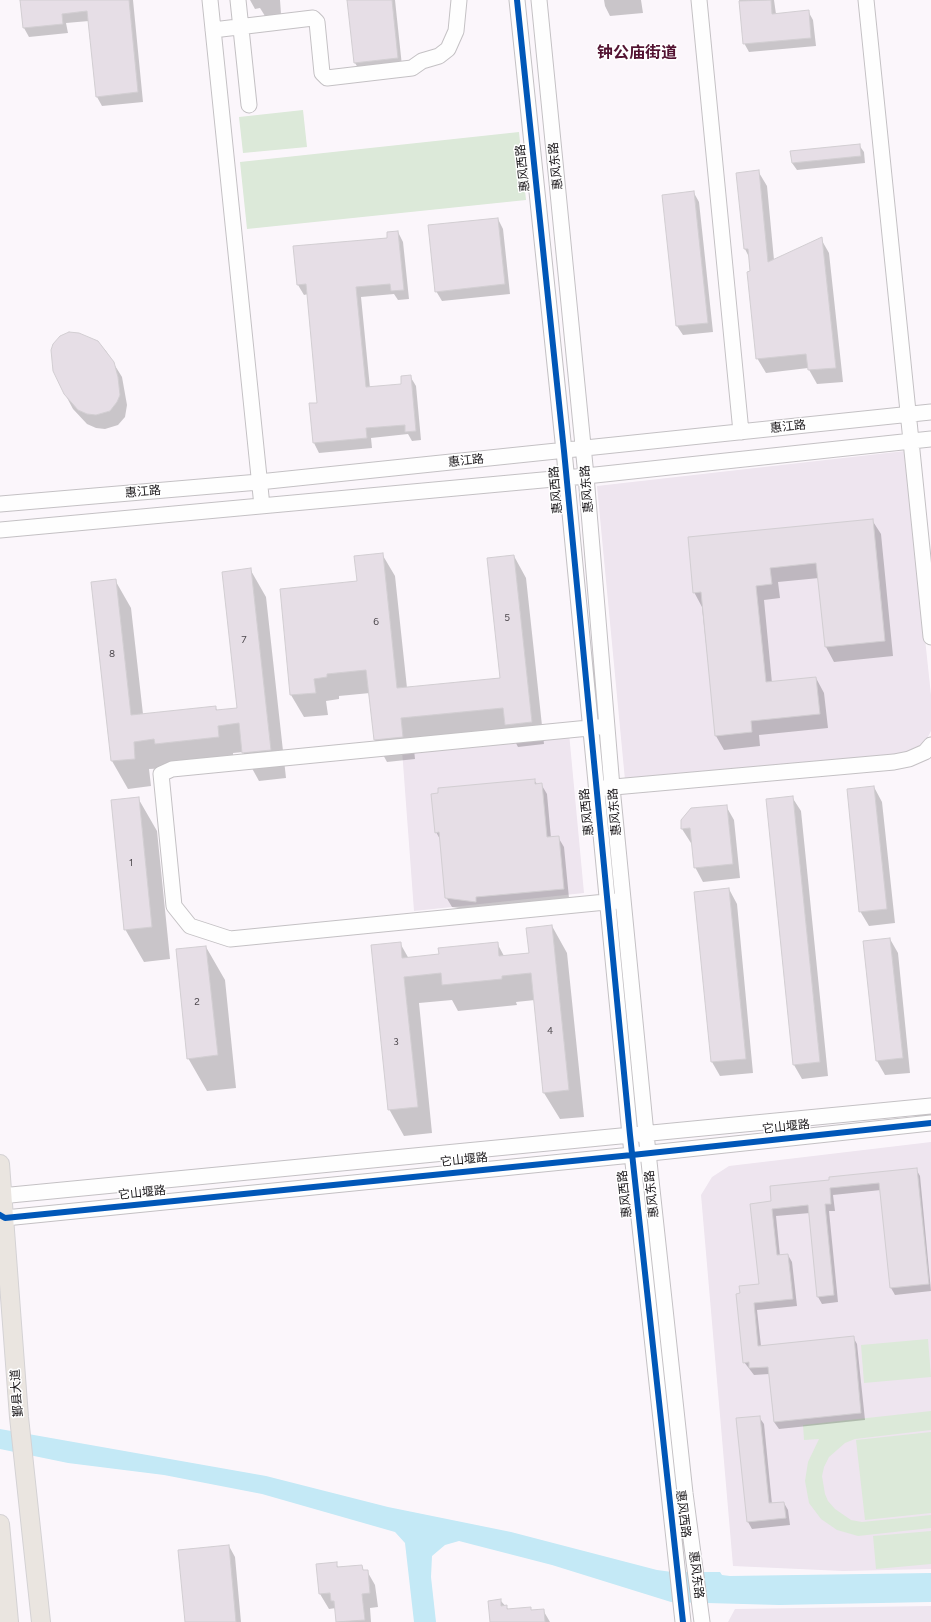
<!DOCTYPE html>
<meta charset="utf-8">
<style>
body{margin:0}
canvas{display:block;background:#fbf6fb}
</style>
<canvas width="931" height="1622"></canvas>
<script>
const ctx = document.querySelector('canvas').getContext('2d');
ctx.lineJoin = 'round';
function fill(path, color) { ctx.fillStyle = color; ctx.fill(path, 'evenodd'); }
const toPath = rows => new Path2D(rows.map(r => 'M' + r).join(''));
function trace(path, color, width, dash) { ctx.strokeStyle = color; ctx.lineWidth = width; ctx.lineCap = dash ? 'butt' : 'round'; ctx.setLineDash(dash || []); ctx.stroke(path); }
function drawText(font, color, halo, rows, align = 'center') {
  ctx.font = font + ' Figtree,"Noto Sans SC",sans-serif'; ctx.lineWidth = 3; ctx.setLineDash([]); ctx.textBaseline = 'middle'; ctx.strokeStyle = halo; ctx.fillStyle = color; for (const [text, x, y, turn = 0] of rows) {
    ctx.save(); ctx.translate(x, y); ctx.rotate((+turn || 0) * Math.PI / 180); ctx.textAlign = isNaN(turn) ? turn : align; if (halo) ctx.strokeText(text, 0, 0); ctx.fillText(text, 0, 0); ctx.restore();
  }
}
fill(toPath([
 [905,451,931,695,931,731,922,748,906,754,625,780,597,486],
 [569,733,584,893,414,911,402,750],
 [931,1142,931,1569,843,1571,733,1566,701,1195,712,1177,729,1166],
 [931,1606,931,1622,728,1622,735,1609]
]), '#eee5ef');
fill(toPath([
 [303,110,307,147,243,153,239,117],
 [519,132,526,200,247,229,240,162],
 [928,1339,931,1377,864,1383,861,1345],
 [931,1411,931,1430,855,1439,845,1443,829,1457,824,1467,822,1476,825,1494,828,1501,835,1509,851,1520,862,1522,931,1515,931,1528,858,1536,837,1530,821,1519,809,1503,805,1481,808,1462,819,1439,804,1440,803,1425],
 [931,1432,931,1513,865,1520,856,1440],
 [931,1531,931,1564,876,1569,873,1536]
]), '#dce9d9');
fill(toPath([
 [0,1429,266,1476,388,1507,511,1532,657,1570,672,1572,720,1572,722,1575,730,1576,931,1573,931,1602,779,1605,671,1602,552,1565,459,1541,445,1545,432,1556,431,1577,436,1622,414,1622,405,1543,395,1532,262,1494,164,1475,68,1463,0,1449]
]), '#c4e9f6');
fill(toPath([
 [21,0,133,0,143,102,102,106,97,97,89,21,66,23,68,33,29,37,24,28],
 [250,0,280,0,281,14,265,16,260,8,255,9],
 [348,0,395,0,402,66,360,71,355,63],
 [604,0,641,0,643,13,610,16,605,6],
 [739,0,774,0,776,14,808,11,813,20,816,46,749,52,744,43],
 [859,145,864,152,865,163,797,170,792,163],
 [758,171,767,186,774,260,821,239,829,253,843,382,817,384,808,368,766,373,757,358,749,257,745,249,738,174],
 [694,193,699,202,713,332,683,335,677,326],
 [498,219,503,229,510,294,442,301,436,291],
 [398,232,403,242,409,299,398,300,394,294,361,297,370,388,402,385,410,376,416,386,421,440,412,441,408,434,371,438,372,448,319,453,314,443,318,404,308,294,304,295,298,285,294,247,388,238],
 [98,342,106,351,122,377,127,405,125,417,118,425,105,429,96,428,87,424,73,409,65,394],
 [872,520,881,534,893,656,834,662,826,647,819,578,778,582,780,598,764,600,772,683,816,678,824,693,828,728,759,735,760,746,724,750,716,736,702,607,694,592],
 [382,554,395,576,407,688,501,678,514,556,526,578,544,744,518,747,509,730,413,740,415,759,387,762,375,740,370,693,339,696,339,699,326,701,328,715,304,717,291,695,358,582],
 [250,569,266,597,286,778,259,781,243,752,233,753,234,765,149,769,151,786,128,789,112,761,115,580,131,608,143,714,215,707,218,711,238,709],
 [534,780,537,784,541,784,547,794,551,838,558,837,564,847,569,898,481,907,481,911,452,907,446,897,441,841,436,832],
 [874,787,882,802,895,923,869,926,860,911],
 [792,797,801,811,828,1076,802,1079,794,1065],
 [138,798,157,831,170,959,144,962,125,929],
 [726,806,734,820,740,878,703,882,695,867,692,843,691,843,682,829],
 [729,889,737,904,753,1073,720,1076,712,1062,695,893],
 [552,926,567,953,584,1117,560,1119,544,1093,535,1000,516,1002,517,1005,458,1011,452,1000,419,1003,432,1133,404,1136,389,1109,400,943,409,959,440,955,497,943,504,956,530,953],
 [890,939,898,953,910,1073,885,1075,877,1061],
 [206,947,225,980,236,1088,207,1091,188,1058],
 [916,1169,920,1176,931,1291,895,1295,891,1288,881,1190,833,1195,835,1211,829,1211,838,1302,822,1304,818,1297,810,1213,776,1216,780,1256,788,1255,792,1262,797,1306,757,1310,761,1346,853,1337,857,1344,865,1420,779,1429,774,1422,769,1374,754,1375,744,1362,737,1295,760,1285,773,1202,830,1181],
 [759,1417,764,1424,772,1504,784,1503,788,1510,790,1525,752,1529,748,1522],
 [229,1546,235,1557,241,1622,186,1622],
 [336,1564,339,1568,361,1566,364,1571,367,1571,375,1585,378,1607,370,1608,371,1622,337,1622,336,1608,329,1609,320,1594,317,1565],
 [500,1600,509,1610,530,1608,532,1611,543,1610,550,1622,491,1622]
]), '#0003');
const building = toPath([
 [20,0,129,0,138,92,96,97,87,11,62,14,63,24,23,28,20,0],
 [347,0,392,0,398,58,354,63,347,0],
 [771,0,772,14,809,10,811,38,743,44,739,1,771,0],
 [860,144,861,156,792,163,790,151,860,144],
 [759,170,768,262,822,237,836,368,808,370,806,354,756,359,747,272,750,271,748,249,744,249,736,173,759,170],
 [694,191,708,323,676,326,662,195,694,191],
 [498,218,505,284,435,292,428,225,498,218],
 [398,231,404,290,391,291,390,284,356,287,366,387,401,384,401,376,411,375,416,431,405,432,405,425,366,428,367,438,313,443,309,403,317,403,306,284,297,285,293,246,387,238,387,232,398,231],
 [69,332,79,333,98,341,114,362,118,377,120,395,117,402,110,411,96,415,87,414,78,410,64,394,53,371,51,350,53,344,60,336,69,332],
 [873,519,885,641,825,647,816,563,770,568,772,584,756,586,766,682,816,677,820,714,751,721,752,732,715,736,701,592,693,593,688,537,873,519],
 [383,553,397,688,500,678,487,558,514,555,532,722,505,725,503,708,401,718,403,737,374,740,366,670,327,674,327,677,314,679,316,693,290,695,280,589,357,581,354,556,383,553],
 [251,568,271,750,242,753,239,723,218,726,219,737,155,744,154,739,134,742,135,759,111,761,91,582,116,579,131,715,216,706,216,710,237,708,222,572,251,568],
 [535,779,535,784,542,783,547,837,559,836,564,889,476,897,476,902,445,898,439,832,435,833,431,794,438,793,438,788,535,779],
 [874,786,887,909,859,912,847,789,874,786],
 [793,796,820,1062,793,1065,766,799,793,796],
 [139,797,152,927,124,930,111,800,139,797],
 [727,805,733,864,694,868,690,828,681,829,681,820,691,808,727,805],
 [729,888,746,1059,711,1062,694,892,729,888],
 [552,925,569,1090,543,1093,531,973,502,976,502,979,442,985,441,973,404,977,418,1107,388,1110,371,945,401,942,402,958,439,954,438,948,498,942,499,956,529,953,526,928,552,925],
 [890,938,903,1058,876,1061,863,941,890,938],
 [206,946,218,1055,187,1059,176,949,206,946],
 [917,1168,929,1284,890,1288,879,1183,830,1188,831,1204,825,1204,834,1295,817,1297,808,1205,772,1209,777,1255,788,1254,793,1299,754,1303,758,1346,854,1336,861,1413,774,1422,768,1367,749,1368,749,1362,743,1363,736,1294,740,1293,739,1286,759,1284,750,1204,771,1201,770,1186,829,1180,829,1177,917,1168],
 [760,1416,769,1503,784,1502,786,1518,747,1522,736,1418,760,1416],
 [229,1545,236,1622,185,1622,178,1550,229,1545],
 [337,1562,337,1567,362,1565,363,1570,368,1570,370,1593,362,1594,365,1620,336,1622,334,1601,331,1601,330,1593,319,1594,316,1564,337,1562],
 [501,1599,501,1606,507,1605,507,1609,531,1607,531,1610,544,1609,545,1622,490,1622,488,1601,501,1599]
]);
fill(building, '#e6dee6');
trace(building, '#d2ced2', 1);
const minor = toPath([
 [210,0,262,506],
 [238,0,249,105],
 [517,0,564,451,630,1135,683,1622],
 [539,0,586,476,612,787,646,1134,685,1493,702,1622],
 [699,0,741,432],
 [866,0,931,637],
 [213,30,313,18,317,22,322,73,327,78,412,68,422,61,439,56,448,49,456,31,459,0],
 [0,504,259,482,931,412],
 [0,530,586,476,931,439],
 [599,727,172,769,161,774,174,906,190,926,230,939,616,901],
 [603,788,894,762,909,759,925,752,931,745],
 [0,1196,931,1106],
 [0,1215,5,1218,632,1155,931,1123]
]);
const major = toPath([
 [0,1164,19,1417,41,1622],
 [0,1524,9,1622]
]);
trace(minor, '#c4c1c4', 17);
trace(major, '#d4d2d4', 20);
trace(minor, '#fefefe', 15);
trace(major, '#eae5e0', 18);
trace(toPath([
 [517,0,564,451,630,1135,683,1622],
 [0,1215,5,1218,632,1155,931,1123]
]), '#0057b8', 6);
drawText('10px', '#4e494e', null, [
 ["5",507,618],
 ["6",376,622],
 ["7",244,640],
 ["8",112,654],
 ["1",131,863],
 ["2",197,1002],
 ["4",550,1031],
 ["3",396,1042]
]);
drawText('12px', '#181518', '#fff', [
 ["惠风东路",556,166,-96],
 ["惠风西路",523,168,-96],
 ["惠江路",788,427,-6],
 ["惠江路",466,461,-6],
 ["惠风东路",587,489,-95],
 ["惠风西路",556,490,-95],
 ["惠江路",143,492,-5],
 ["惠风西路",587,812,-96],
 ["惠风东路",615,812,-95],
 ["它山堰路",786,1127,-6],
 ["它山堰路",464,1160,-6],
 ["它山堰路",142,1193,-6],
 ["惠风西路",625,1194,-96],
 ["惠风东路",652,1194,-96],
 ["鄞县大道",17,1393,-94],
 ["惠风西路",683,1514,83],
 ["惠风东路",696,1575,83]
]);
drawText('bold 16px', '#531332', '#fff', [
 ["钟公庙街道",637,53]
]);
</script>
